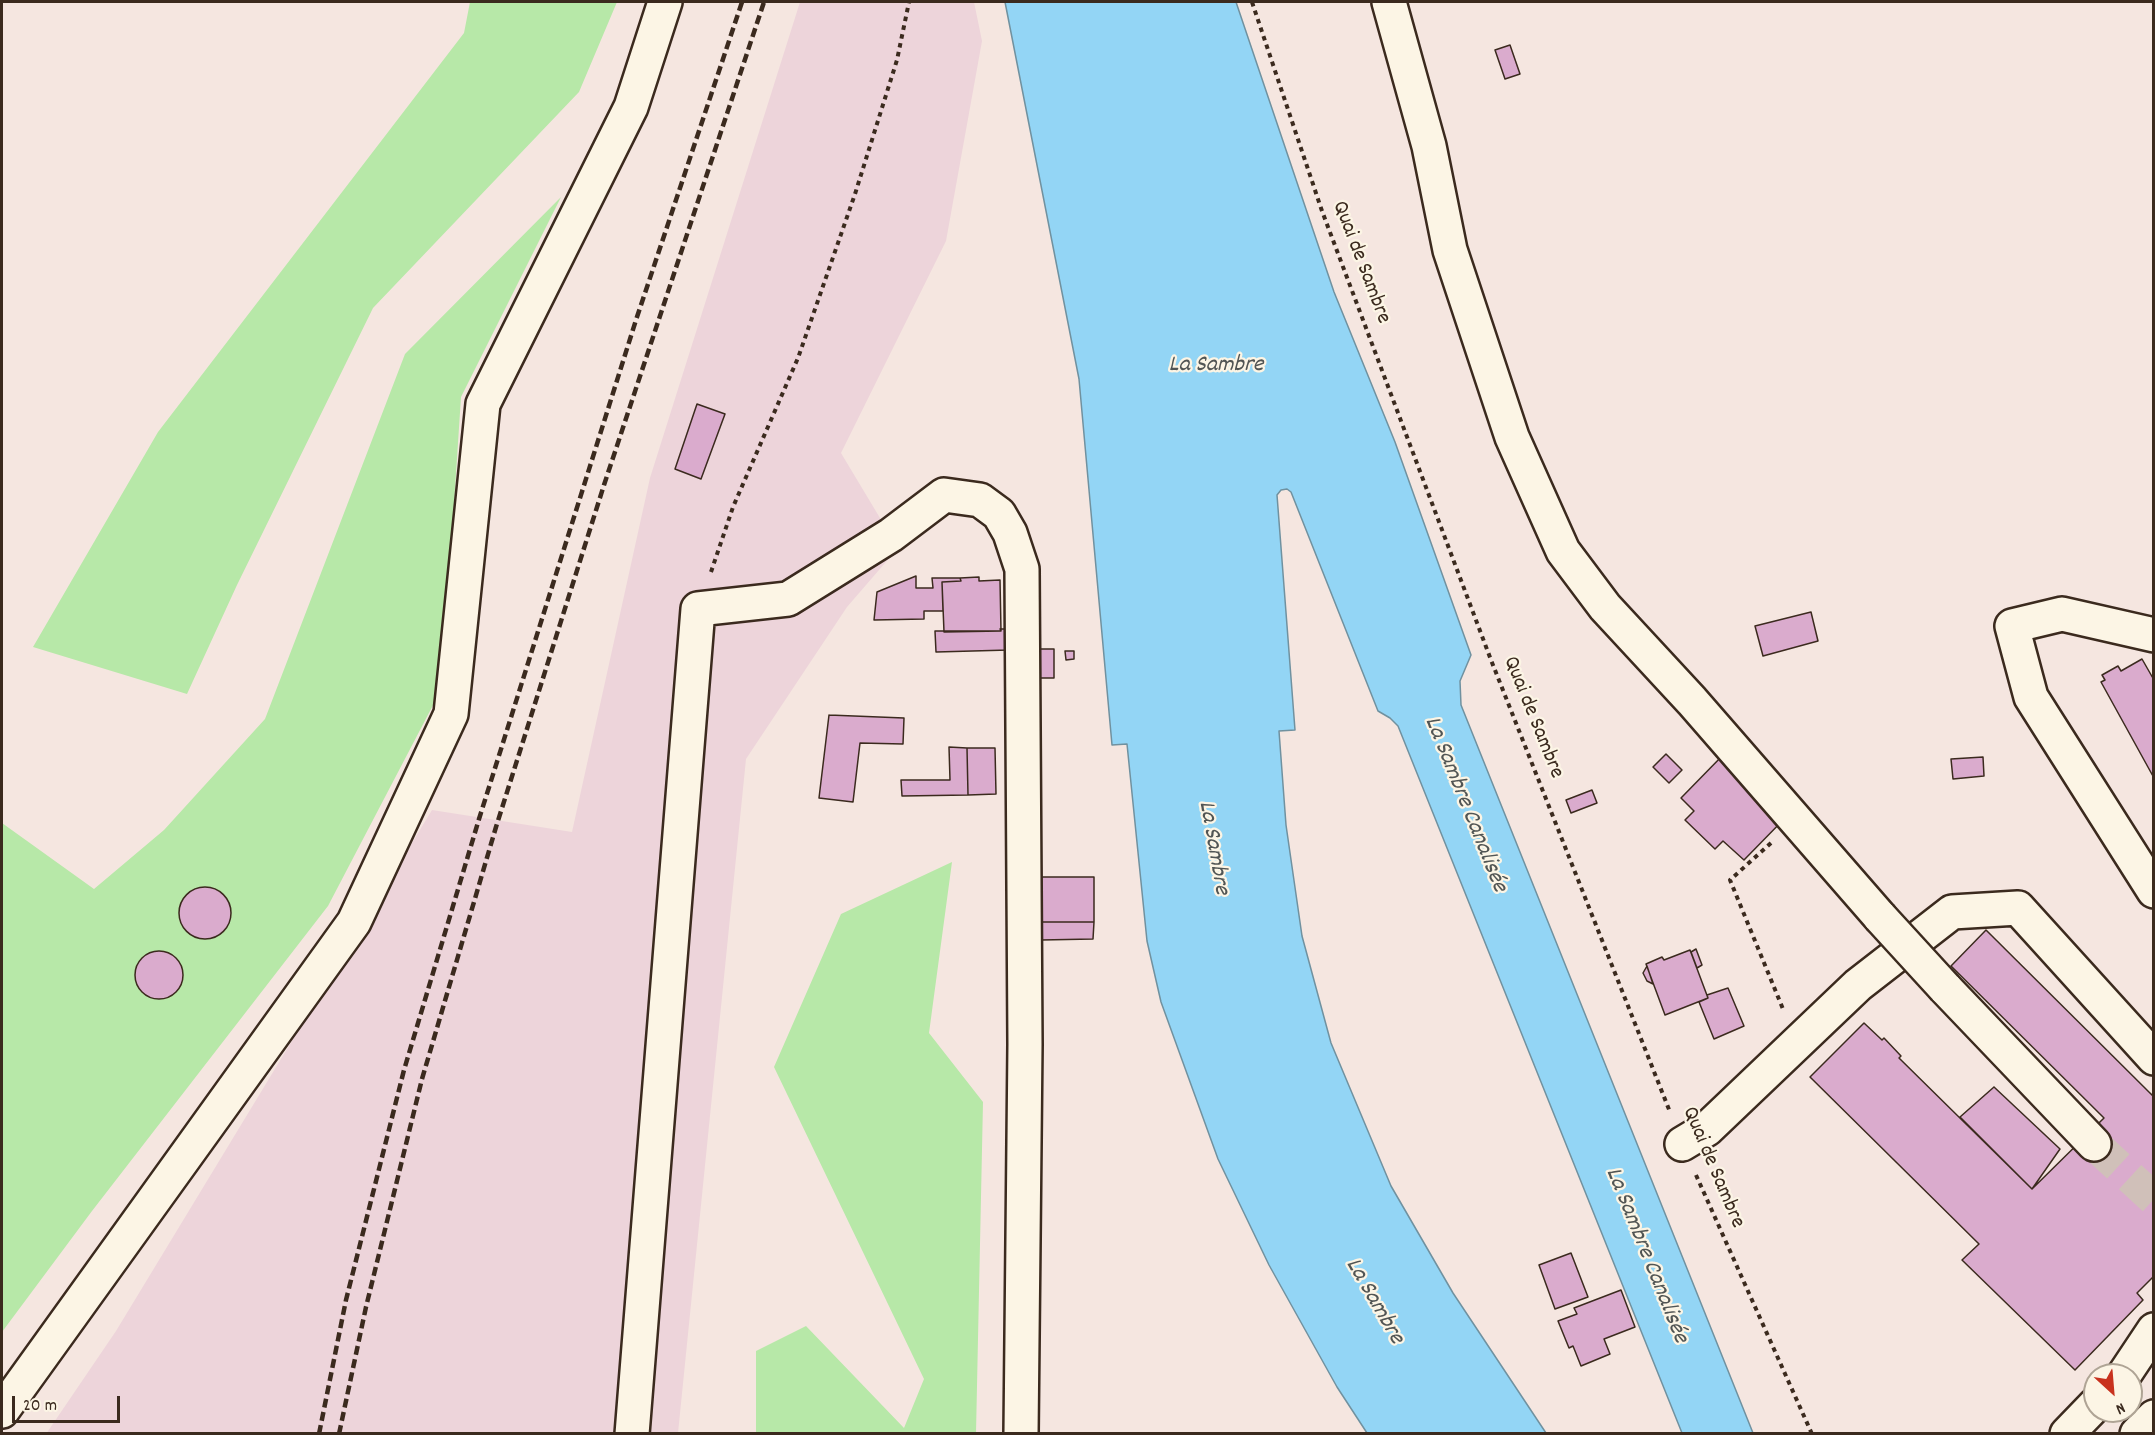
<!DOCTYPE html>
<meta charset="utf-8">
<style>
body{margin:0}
#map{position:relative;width:2155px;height:1435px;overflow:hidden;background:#f5e6e0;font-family:Dekko,sans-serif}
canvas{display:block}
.frame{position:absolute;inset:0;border:3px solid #3b2a1e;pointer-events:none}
.north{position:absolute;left:2083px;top:1363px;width:60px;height:60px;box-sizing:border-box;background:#fcf5e5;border:2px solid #afa495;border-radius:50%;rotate:154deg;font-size:16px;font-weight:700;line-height:24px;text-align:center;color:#3b2a1e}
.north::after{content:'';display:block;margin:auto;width:21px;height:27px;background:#c8321e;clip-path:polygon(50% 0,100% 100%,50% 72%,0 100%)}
.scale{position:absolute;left:12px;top:1396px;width:108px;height:27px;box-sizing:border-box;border:3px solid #3b2a1e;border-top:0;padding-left:8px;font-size:18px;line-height:21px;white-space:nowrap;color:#3b2a1e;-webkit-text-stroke:4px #fcf5e5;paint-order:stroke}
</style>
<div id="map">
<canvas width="2155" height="1435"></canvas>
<div class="frame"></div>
<div class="north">N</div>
<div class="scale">20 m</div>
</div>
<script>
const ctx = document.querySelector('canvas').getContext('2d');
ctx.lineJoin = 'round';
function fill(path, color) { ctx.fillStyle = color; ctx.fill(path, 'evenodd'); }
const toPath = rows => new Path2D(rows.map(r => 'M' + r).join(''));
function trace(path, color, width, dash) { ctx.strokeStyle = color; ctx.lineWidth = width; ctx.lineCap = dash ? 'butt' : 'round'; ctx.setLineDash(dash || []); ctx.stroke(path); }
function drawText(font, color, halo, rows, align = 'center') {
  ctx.font = font + ' Dekko,sans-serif'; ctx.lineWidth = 4.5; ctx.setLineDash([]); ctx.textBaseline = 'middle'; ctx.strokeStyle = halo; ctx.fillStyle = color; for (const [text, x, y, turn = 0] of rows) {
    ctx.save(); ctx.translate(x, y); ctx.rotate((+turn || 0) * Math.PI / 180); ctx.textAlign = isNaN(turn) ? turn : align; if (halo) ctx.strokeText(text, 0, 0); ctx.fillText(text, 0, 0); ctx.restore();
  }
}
fill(toPath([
 [800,2,974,2,982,41,946,241,841,453,898,548,847,607,746,759,678,1433,46,1434,116,1331,432,810,572,832,650,478]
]), '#edd4da');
fill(toPath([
 [470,2,617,2,579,92,373,308,237,585,187,694,33,647,158,432,464,33],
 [561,197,461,397,442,688,328,906,92,1211,2,1332,2,823,94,889,164,830,265,719,405,354],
 [952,862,929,1033,983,1102,976,1433,756,1433,756,1351,806,1326,904,1428,924,1379,774,1067,841,914]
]), '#b7e8a8');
const water = toPath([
 [1005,2,1236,2,1334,292,1395,442,1471,655,1460,681,1461,705,1753,1433,1682,1433,1398,726,1390,718,1378,711,1291,492,1287,489,1281,490,1277,495,1295,730,1279,731,1286,825,1302,936,1331,1043,1391,1186,1453,1293,1546,1433,1367,1433,1337,1387,1269,1265,1218,1159,1161,1002,1147,941,1127,744,1112,745,1079,379,1005,2]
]);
fill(water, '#93d5f5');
trace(water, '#70919f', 1.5);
const building = toPath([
 [1510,45,1520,74,1505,79,1495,50,1510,45],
 [697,404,725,414,701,479,675,469,697,404],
 [916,576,916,588,933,588,932,578,960,578,961,581,942,582,943,611,924,611,924,619,874,620,877,592,916,576],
 [979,577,979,581,1000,580,1001,631,944,632,942,582,961,581,960,578,979,577],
 [1811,612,1818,641,1763,656,1755,626,1811,612],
 [1000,629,1008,629,1009,650,936,652,935,631,1001,631,1000,629],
 [1039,649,1054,649,1054,678,1039,678,1039,649],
 [1065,651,1074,651,1074,659,1066,660,1065,651],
 [2142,659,2154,680,2154,778,2101,682,2105,680,2102,675,2118,666,2121,671,2142,659],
 [829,715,904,718,903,744,860,743,853,802,819,798,829,715],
 [949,747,967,748,968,795,902,796,901,780,950,780,949,747],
 [967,748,995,748,996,794,968,795,967,748],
 [1666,754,1682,770,1669,783,1653,767,1666,754],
 [1724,754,1787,816,1744,860,1723,841,1715,849,1685,820,1694,811,1681,798,1724,754],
 [1983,757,1984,776,1953,779,1951,759,1983,757],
 [1592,790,1597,803,1571,813,1566,800,1592,790],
 [1039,877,1094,877,1094,922,1038,922,1039,877],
 '179 913a26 26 0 1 1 52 0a26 26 0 1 1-52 0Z',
 [1041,922,1094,922,1093,939,1041,940,1041,922],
 [1986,930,2154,1097,2154,1276,2137,1293,2143,1300,2075,1370,1962,1260,1979,1244,1810,1077,1864,1023,1882,1040,1884,1038,1901,1056,1899,1058,2032,1189,2104,1118,1951,966,1986,930],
 [1696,949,1702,965,1697,968,1691,952,1696,949],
 [1690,950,1708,998,1665,1015,1646,964,1662,957,1664,960,1690,950],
 '135 975a24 24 0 1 1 48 0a24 24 0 1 1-48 0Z',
 [1647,966,1653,984,1647,981,1643,973,1647,966],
 [1728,988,1744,1026,1714,1039,1699,1002,1708,998,1707,995,1728,988],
 [1994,1087,2060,1149,2032,1189,1960,1117,1994,1087],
 [1571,1253,1588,1297,1555,1309,1539,1265,1571,1253],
 [1621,1290,1635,1327,1604,1339,1610,1354,1581,1366,1573,1346,1569,1348,1558,1321,1577,1314,1574,1308,1621,1290]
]);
fill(building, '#daabcd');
trace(building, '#3b2a1e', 1.5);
trace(toPath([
 [2094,1144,2154,1199]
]), '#d0c0b9', 33, [33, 16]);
const minor = toPath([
 [1389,2,1429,146,1450,250,1512,437,1563,551,1605,607,1692,701,1880,917],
 [2154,635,2062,614,2012,626,2031,697,2154,891],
 [1945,988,2094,1144],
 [1682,1144,1707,1129,1858,985,1952,912,2018,908,2154,1058],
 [2124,1375,2154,1330],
 [2,1411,354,922,451,714,483,404,631,107,665,2],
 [632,1434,698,609,788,599,891,535,944,495,980,500,999,514,1010,533,1022,569,1025,1044,1021,1434],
 [2067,1434,2095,1405],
 [2137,1434,2154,1417]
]);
trace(minor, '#3b2a1e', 38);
trace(toPath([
 [1252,2,1322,211,1491,660,1670,1112],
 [711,572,733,507,798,358,855,194,897,60,909,2],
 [1771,843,1730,880,1783,1009],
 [1696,1175,1812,1434]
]), '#3b2a1e', 4, [4.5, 4.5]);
trace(minor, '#fcf5e5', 33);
trace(toPath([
 [319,1434,346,1300,404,1070,479,819,636,320,742,2],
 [339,1434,366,1307,422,1079,496,827,604,485,764,2]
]), '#3b2a1e', 4.5, [9, 4.5]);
const minorBridge = toPath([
 [1880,917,1945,988]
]);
trace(minorBridge, '#3b2a1e', 38, []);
trace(minorBridge, '#fcf5e5', 33);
drawText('22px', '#3b2a1e', '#fcf5e5', [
 ["Quai de Sambre",1360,263,69],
 ["Quai de Sambre",1532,718,68],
 ["Quai de Sambre",1712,1168,67]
]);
drawText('italic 24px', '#515554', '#fcf5e5', [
 ["La Sambre",1216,367],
 ["La Sambre Canalisée",1464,805,68],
 ["La Sambre",1212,848,80],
 ["La Sambre Canalisée",1645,1256,68],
 ["La Sambre",1373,1302,60]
]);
</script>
